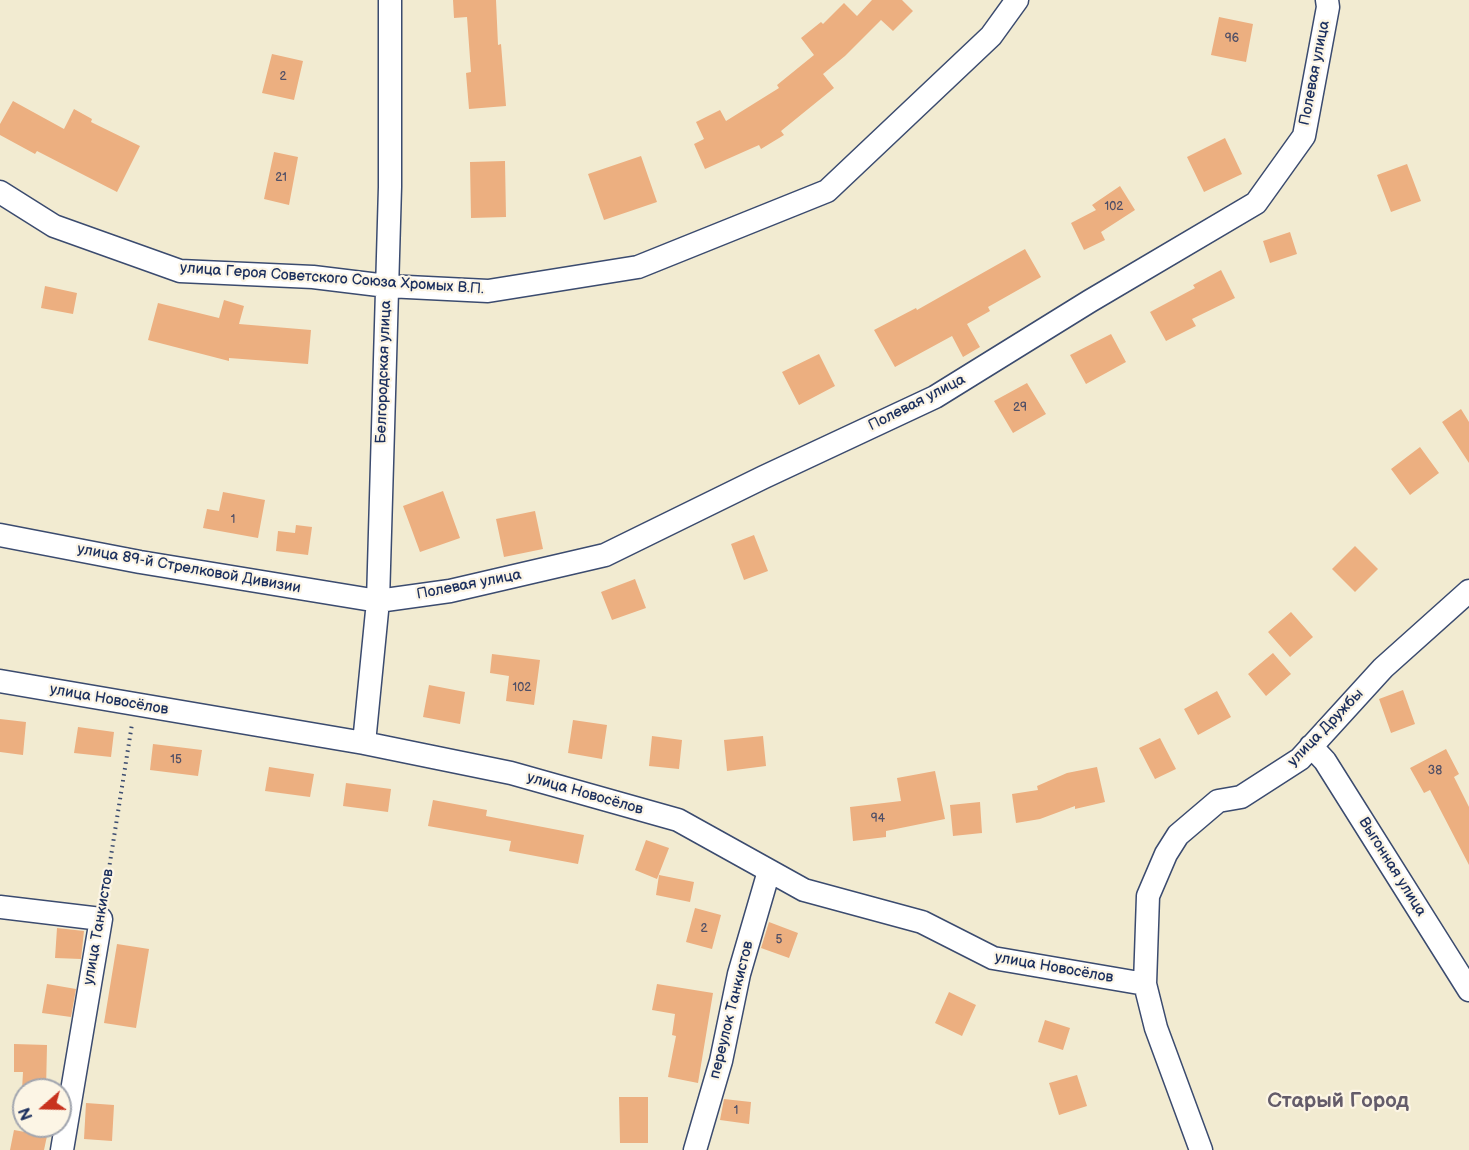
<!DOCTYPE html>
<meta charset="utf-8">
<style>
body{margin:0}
#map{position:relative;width:1469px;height:1150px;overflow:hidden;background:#f2ebd1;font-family:"Balsamiq Sans",sans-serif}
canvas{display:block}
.north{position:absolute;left:12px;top:1078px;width:60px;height:60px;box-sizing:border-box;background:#fcf5e5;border:2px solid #a2a6af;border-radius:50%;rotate:250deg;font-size:16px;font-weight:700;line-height:24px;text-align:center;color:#1b2f5e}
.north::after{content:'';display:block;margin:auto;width:21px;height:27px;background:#c8321e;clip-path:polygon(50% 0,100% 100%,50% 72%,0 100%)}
</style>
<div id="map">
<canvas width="1469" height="1150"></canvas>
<div class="north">N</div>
</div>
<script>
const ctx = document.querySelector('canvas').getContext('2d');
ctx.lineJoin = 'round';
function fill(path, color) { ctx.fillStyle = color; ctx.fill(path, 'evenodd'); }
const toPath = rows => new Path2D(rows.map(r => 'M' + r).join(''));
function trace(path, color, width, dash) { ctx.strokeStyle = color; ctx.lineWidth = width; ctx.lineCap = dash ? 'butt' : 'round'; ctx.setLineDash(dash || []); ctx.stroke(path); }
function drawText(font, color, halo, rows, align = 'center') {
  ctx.font = font + ' "Balsamiq Sans",sans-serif'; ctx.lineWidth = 4.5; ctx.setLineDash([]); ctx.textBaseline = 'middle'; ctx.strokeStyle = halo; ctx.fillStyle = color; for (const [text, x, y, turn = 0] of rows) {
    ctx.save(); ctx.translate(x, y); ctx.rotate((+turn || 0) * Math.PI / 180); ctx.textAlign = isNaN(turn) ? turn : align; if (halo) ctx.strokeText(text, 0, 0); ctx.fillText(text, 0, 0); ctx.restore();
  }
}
fill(toPath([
 [453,0,496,0,498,45,501,44,506,106,469,109,466,73,471,72,467,17,454,18],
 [872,0,902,0,913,11,893,31,881,20,845,56,823,74,834,88,781,131,784,135,761,149,759,145,705,169,694,144,704,139,696,122,720,110,726,121,779,88,777,85,814,55,801,38,821,22,823,24,844,3,857,16],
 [1219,17,1253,24,1246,62,1211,55],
 [272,54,303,61,294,100,262,93],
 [13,101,64,129,74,109,92,119,91,122,140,146,117,192,37,151,35,154,0,135,0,124],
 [1225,138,1242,174,1204,192,1187,157],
 [274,152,298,157,289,205,264,199],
 [641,156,657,202,604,220,588,174],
 [505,161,506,217,471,218,470,162],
 [1407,164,1421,201,1391,212,1377,175],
 [1120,186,1135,210,1101,232,1105,240,1084,250,1071,223,1096,210,1092,205],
 [1290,232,1297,254,1270,263,1263,241],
 [1025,249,1041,277,988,307,990,311,967,324,980,347,963,357,952,336,895,367,874,330,916,308,917,310],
 [1221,270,1235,298,1192,319,1196,326,1166,341,1150,312,1195,288,1193,285],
 [45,286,77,293,73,314,41,308],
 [224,300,244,306,239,324,311,330,308,364,229,358,229,361,148,340,158,303,219,318],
 [1111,334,1126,362,1086,384,1070,355],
 [819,354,835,386,799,405,782,372],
 [1027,383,1046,414,1013,433,994,401],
 [1461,409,1469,422,1469,463,1442,422],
 [1420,447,1439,473,1410,495,1391,469],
 [443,491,460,538,420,552,403,506],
 [223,492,265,500,258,538,203,528,207,509,219,511],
 [535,511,543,549,504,557,496,519],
 [296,525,312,527,308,555,276,551,278,531,295,533],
 [754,535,768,571,744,580,731,544],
 [1355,546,1378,569,1355,592,1332,569],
 [635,579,646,608,612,620,601,592],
 [1291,612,1313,637,1290,657,1268,632],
 [1273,653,1291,674,1266,696,1248,674],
 [492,654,540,660,534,705,506,701,509,676,490,673],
 [429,685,465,692,460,724,423,717],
 [1403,690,1415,724,1391,733,1379,699],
 [1217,691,1231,717,1198,735,1184,709],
 [0,719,26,722,23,755,0,752],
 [573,720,607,725,602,759,568,753],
 [78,727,114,732,111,757,74,753],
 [652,736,682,740,679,769,649,766],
 [763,736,766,766,727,771,724,740],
 [1160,738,1176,769,1155,779,1139,748],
 [153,744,202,750,198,776,150,770],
 [1446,749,1459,774,1454,777,1469,807,1469,865,1430,790,1424,793,1410,768],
 [269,767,314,774,310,797,265,791],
 [1097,767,1105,802,1075,809,1075,806,1040,819,1016,823,1012,794,1038,790,1037,786,1067,773],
 [935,771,945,819,886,831,886,837,853,841,850,807,901,801,897,778],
 [346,783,391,789,388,812,343,806],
 [433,800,487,810,486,816,584,835,578,864,509,851,511,841,428,826],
 [980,802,982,833,953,836,950,805],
 [646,840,669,848,657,879,635,870],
 [659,875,694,882,690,902,656,895],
 [695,908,721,915,712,949,686,942],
 [769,922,798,933,789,958,761,948],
 [57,928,84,931,81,959,55,958],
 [117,944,149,949,136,1028,104,1023],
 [47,984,76,989,71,1017,42,1013],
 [657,984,713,993,698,1083,668,1077,676,1036,672,1035,675,1014,652,1010],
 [949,992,976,1005,962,1036,935,1023],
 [1045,1020,1070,1028,1063,1050,1038,1042],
 [14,1044,47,1045,46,1090,22,1090,23,1072,14,1072],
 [1077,1075,1087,1106,1059,1115,1049,1083],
 [619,1097,648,1097,648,1143,620,1143],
 [724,1099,751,1102,749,1124,720,1120],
 [86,1103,114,1105,112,1141,84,1139],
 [14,1130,47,1136,44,1150,10,1150]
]), '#ecaf80');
const minor = toPath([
 [0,192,54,226,180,271,313,277,387,286,488,291,638,267,827,191,991,36,1017,0],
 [0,535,140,562,378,601,450,591,605,555,764,477,935,397,1090,301,1256,203,1304,136,1328,7,1327,0],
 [0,681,364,743,511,773,678,820,804,890,922,922,993,958,1145,984],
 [364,743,378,601,390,187,390,0],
 [1311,746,1325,761,1469,990],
 [0,907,101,919,62,1150],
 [695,1150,721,1061,739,974,769,871],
 [1201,1150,1156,1028,1145,984,1148,896,1166,854,1178,835,1218,801,1241,797,1300,759,1383,668,1469,591]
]);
trace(minor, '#3b4b6f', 25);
trace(toPath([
 [104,900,132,724]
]), '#3b4b6f', 4, [1.5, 4.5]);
trace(minor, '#fff', 22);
drawText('12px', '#4f4f66', null, [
 ["96",1232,39],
 ["2",283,77],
 ["21",281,178],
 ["102",1114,207],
 ["29",1020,408],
 ["1",233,520],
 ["102",522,688],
 ["15",176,760],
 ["38",1435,771],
 ["94",878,819],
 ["2",704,929],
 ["5",779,940],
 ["1",736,1111]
]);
drawText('15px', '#1b2f5e', '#fcf5e5', [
 ["Полевая улица",1315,73,-79],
 ["улица Героя Советского Союза Хромых В.П.",332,279,4],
 ["Белгородская улица",384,372,-88],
 ["Полевая улица",917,403,-27],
 ["улица 89-й Стрелковой Дивизии",189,569,10],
 ["Полевая улица",469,585,-11],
 ["улица Новосёлов",109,700,10],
 ["улица Дружбы",1326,728,-46],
 ["улица Новосёлов",585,794,16],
 ["Выгонная улица",1392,867,58],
 ["улица Танкистов",99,927,-80],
 ["улица Новосёлов",1054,968,10],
 ["переулок Танкистов",732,1010,-76]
]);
drawText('bold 21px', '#645c6a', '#fcf5e5', [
 ["Старый Город",1338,1102]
]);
</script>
